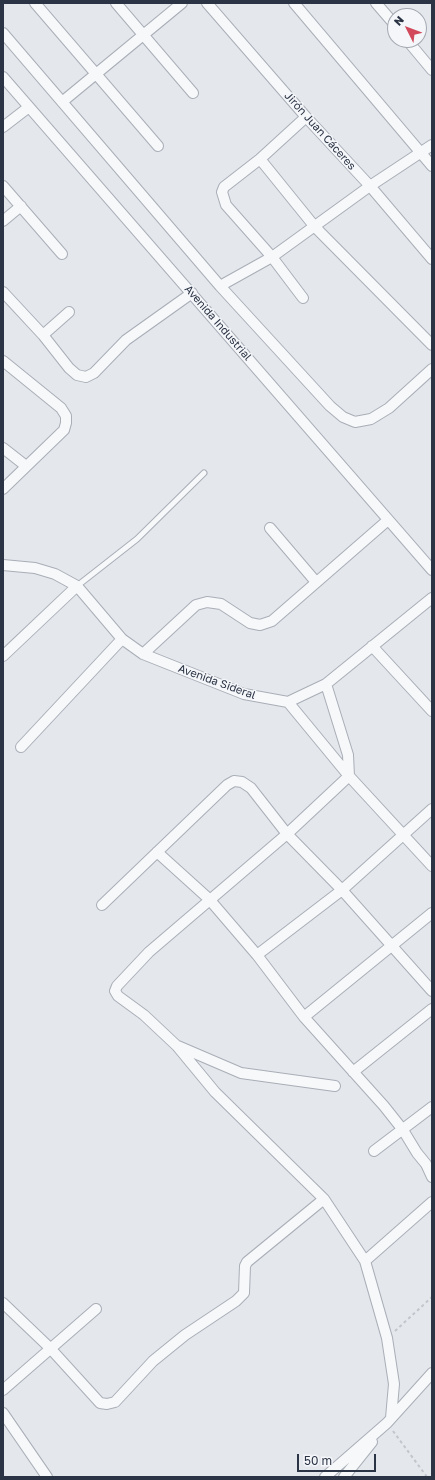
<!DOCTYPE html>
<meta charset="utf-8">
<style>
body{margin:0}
#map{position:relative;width:435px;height:1480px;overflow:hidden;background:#e4e7ec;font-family:"Golos Text",sans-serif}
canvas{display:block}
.frame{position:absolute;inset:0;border:4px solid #2b3445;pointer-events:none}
.north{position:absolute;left:387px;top:8px;width:40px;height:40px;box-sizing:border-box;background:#f4f6f9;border:1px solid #a4a8b1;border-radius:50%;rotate:312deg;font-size:11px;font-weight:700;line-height:16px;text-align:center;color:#2b3445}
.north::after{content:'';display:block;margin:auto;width:14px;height:18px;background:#d1495b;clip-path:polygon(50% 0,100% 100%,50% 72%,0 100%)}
.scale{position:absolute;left:297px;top:1454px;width:79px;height:18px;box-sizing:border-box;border:2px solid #2b3445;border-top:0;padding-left:5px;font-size:12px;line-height:14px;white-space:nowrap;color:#2b3445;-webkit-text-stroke:3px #f4f6f9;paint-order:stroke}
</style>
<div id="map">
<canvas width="435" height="1480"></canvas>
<div class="frame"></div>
<div class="north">N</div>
<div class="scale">50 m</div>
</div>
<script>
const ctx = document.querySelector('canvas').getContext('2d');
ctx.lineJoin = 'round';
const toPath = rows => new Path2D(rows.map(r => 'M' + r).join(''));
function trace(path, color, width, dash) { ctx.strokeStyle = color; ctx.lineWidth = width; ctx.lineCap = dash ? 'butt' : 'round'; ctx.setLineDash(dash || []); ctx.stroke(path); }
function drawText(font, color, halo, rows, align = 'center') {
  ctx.font = font + ' "Golos Text",sans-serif'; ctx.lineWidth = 3; ctx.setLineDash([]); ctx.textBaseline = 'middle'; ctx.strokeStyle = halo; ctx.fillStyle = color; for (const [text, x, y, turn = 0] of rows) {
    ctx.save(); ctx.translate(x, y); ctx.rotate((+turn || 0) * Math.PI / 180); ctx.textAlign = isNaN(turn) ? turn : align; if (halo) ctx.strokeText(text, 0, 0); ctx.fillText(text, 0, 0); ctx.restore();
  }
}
const service = toPath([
 [77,586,137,539,204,473]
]);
const minor = toPath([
 [35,3,158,146],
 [116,3,193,93],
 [207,3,306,117,370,186,432,259],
 [294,3,432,166],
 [376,3,395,25],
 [3,33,220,286,330,406,343,417,355,422,371,419,389,408,432,369],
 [407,40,432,70],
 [3,77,432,570],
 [62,102,182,3],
 [3,127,29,107],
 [260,159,315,227,432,345],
 [3,186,62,254],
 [3,221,21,206],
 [220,286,272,257,370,186,432,145],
 [3,292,43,335,69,368,77,375,86,377,94,373,126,340,192,293],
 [303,298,272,257,226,205,222,192,224,187,260,159,306,117],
 [43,335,69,312],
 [3,361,61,408,66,416,66,423,64,430,3,489],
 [3,448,26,466],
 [270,528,316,582],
 [3,565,35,568,55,574,77,586,122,639,143,654,244,694,288,702,326,684,432,598],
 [372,646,432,711],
 [143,654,196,605,207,602,221,604,250,623,260,625,272,621,388,520],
 [3,656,77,586],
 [326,684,348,755,349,776,287,834,149,952,117,986,115,991,118,996,144,1015,177,1046,215,1092,324,1199,365,1261,387,1338,394,1384,391,1418],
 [288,702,349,776,432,866],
 [21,747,122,639],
 [157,852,209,899,257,955,304,1017,384,1106,403,1130,417,1153,426,1164,432,1177],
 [102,905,227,785,234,781,242,782,251,788,287,834,342,890,432,991],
 [257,955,342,890,432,809],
 [304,1017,432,913],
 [178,1046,241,1073,335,1086],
 [353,1072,432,1009],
 [374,1151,432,1107],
 [365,1261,432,1202],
 [3,1303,50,1348,100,1403,107,1404,115,1402,153,1361,185,1335,236,1301,244,1293,245,1266,247,1262,324,1199],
 [3,1390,96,1309],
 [3,1413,47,1477],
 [325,1477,387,1423,432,1373],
 [344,1477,372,1442]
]);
trace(service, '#a9aeb7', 7);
trace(minor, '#a9aeb7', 12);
trace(toPath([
 [395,1331,432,1297],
 [393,1431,427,1477]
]), '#c2c5cb', 2, [3, 3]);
trace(service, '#f7f8fa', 5);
trace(minor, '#f7f8fa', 10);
drawText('11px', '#2b3445', '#f4f6f9', [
 ["Jirón Juan Cáceres",320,131,48],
 ["Avenida Industrial",218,323,49],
 ["Avenida Sideral",217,682,20]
]);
</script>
